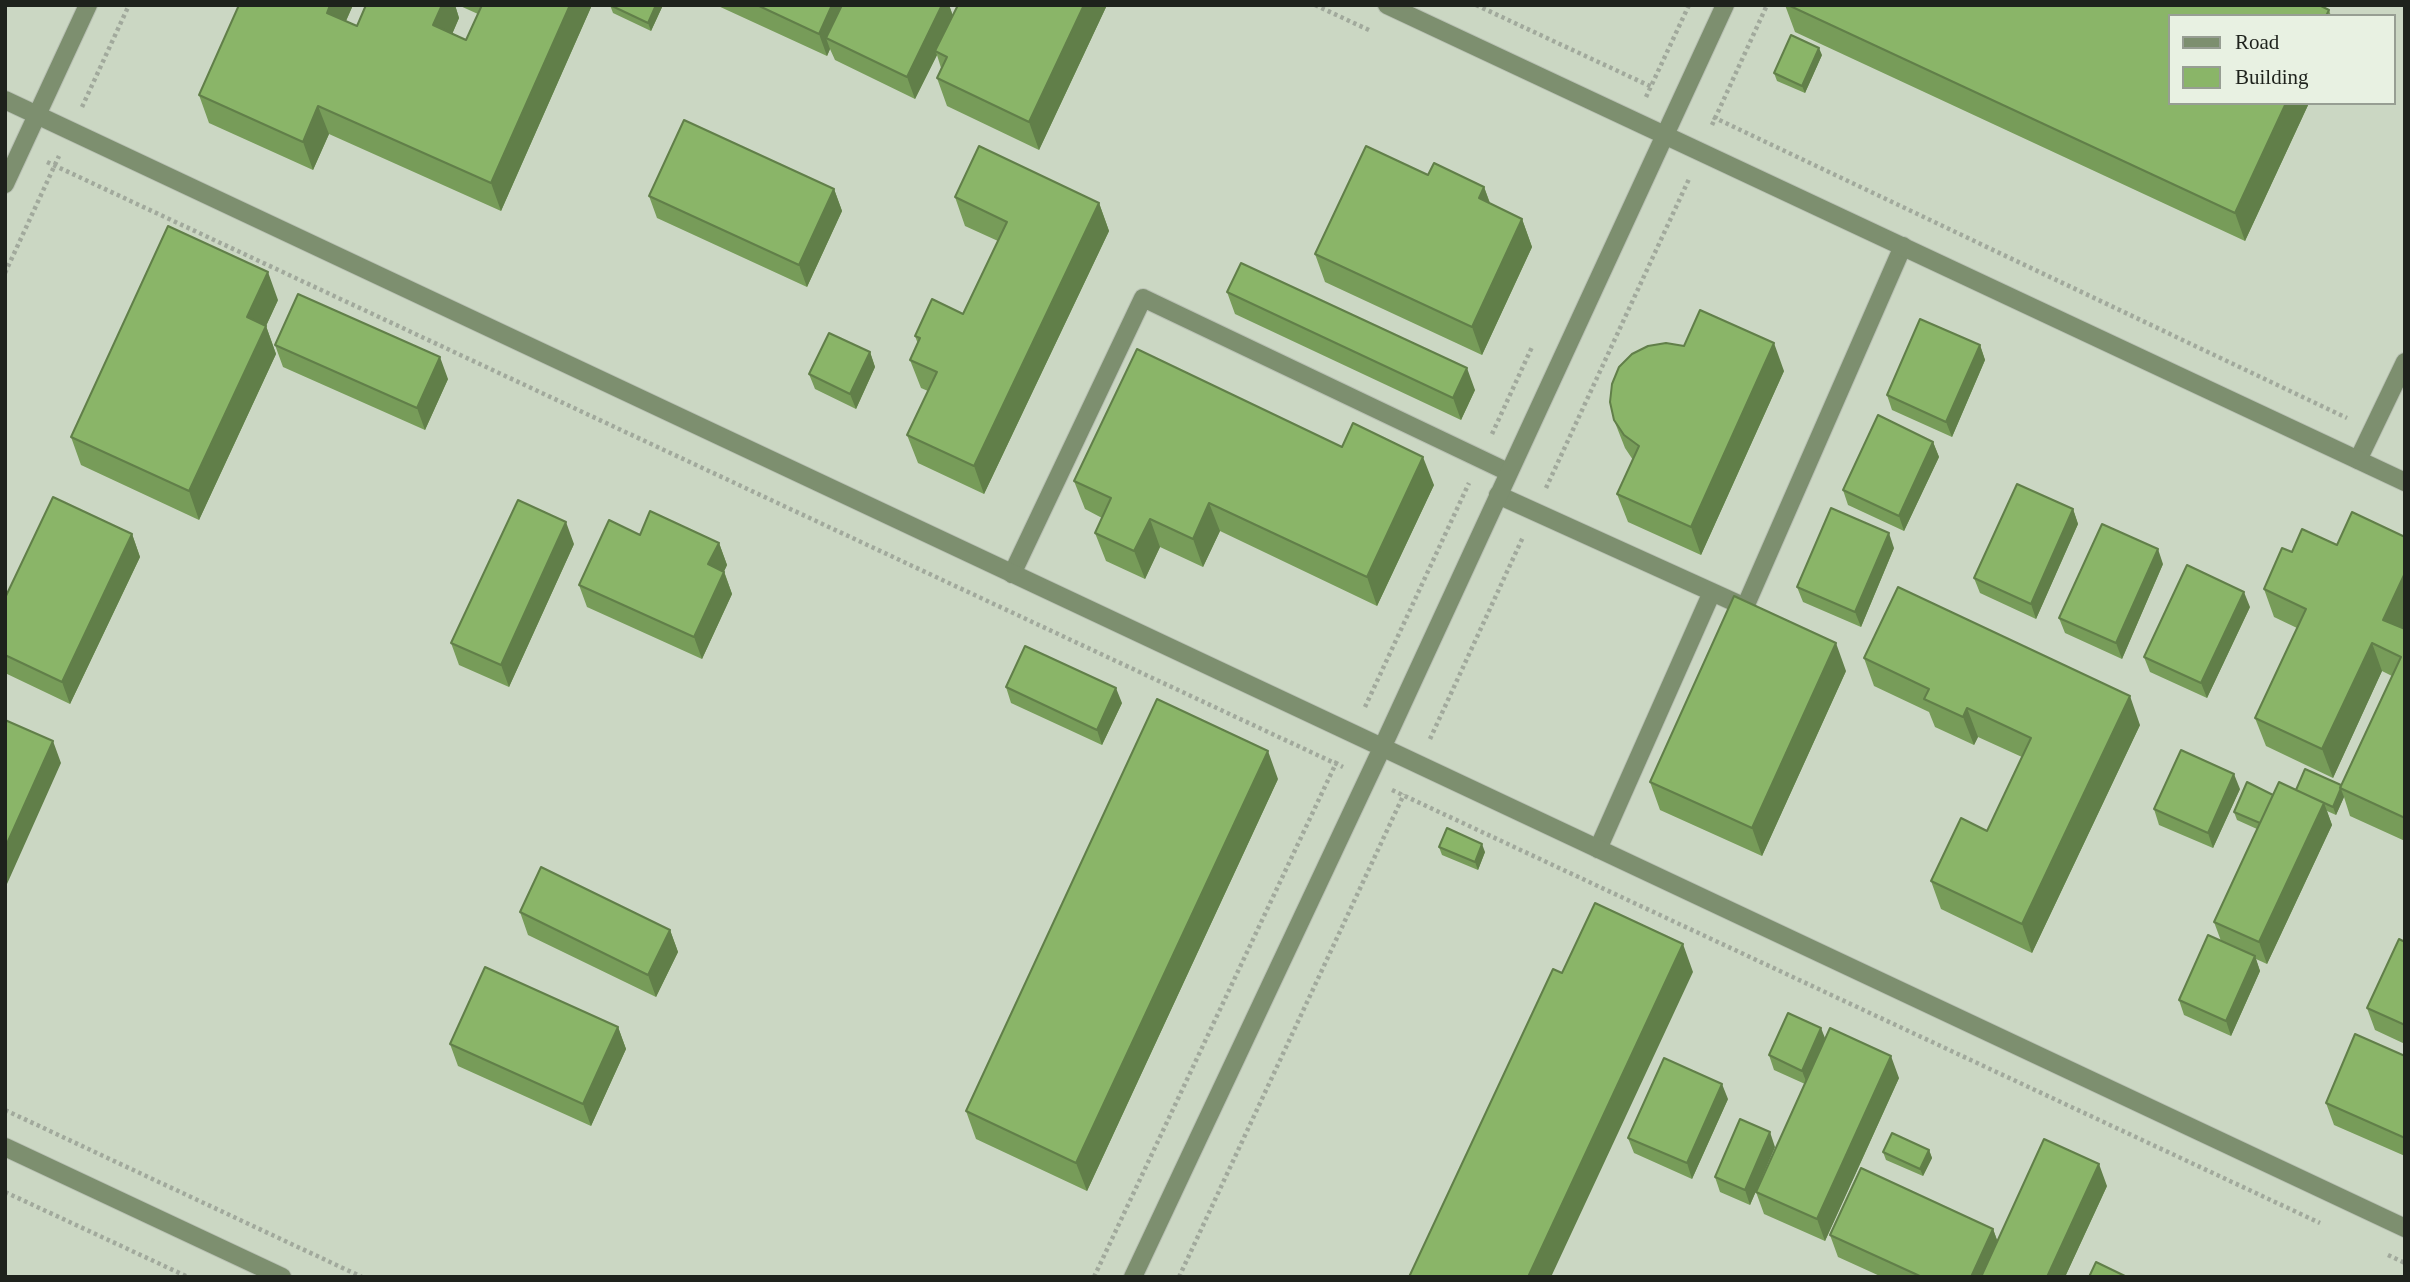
<!DOCTYPE html>
<style>
body{margin:0}
#map{position:relative;width:2410px;height:1282px;overflow:hidden;background:#dbe4d5;font-family:"Times New Roman",serif}
canvas{display:block}
.frame{position:absolute;inset:0;border:7px solid #1e221c;pointer-events:none}
.legend{position:absolute;left:2168px;top:14px;width:228px;height:91px;box-sizing:border-box;background:#e8f1e2;border:2px solid #979e93;margin:0;padding:9px 12px;list-style:none;font-size:21px;color:#1e221c}
.legend li{display:flex;align-items:center;gap:14px;height:35px}
.legend b{width:35px;border:2px solid #979e93}
</style>
<div id="map">
<canvas width="2410" height="1282"></canvas>
<div class="frame"></div>
<ul class="legend">
<li><b style="height:9px;background:#7d8f6f"></b>Road</li>
<li><b style="height:19px;background:#8ab568"></b>Building</li>
</ul>
</div>
<script>
const ctx = document.querySelector('canvas').getContext('2d');
ctx.lineJoin = 'round';
function fill(path, color) { ctx.fillStyle = color; ctx.fill(path, 'evenodd'); }
const toPath = rows => new Path2D(rows.map(r => 'M' + r).join(''));
function trace(path, color, width, dash) { ctx.strokeStyle = color; ctx.lineWidth = width; ctx.lineCap = dash ? 'butt' : 'round'; ctx.setLineDash(dash || []); ctx.stroke(path); }
fill(toPath([
 [5,5,2405,5,2405,1277,5,1277],
 [2170,16,2394,16,2394,103,2170,103]
]), '#cbd7c3');
const service = toPath([
 [2358,460,2405,362],
 [1498,495,1712,592],
 [1012,574,1143,298,1508,472],
 [1598,849,1712,592,1745,607,1903,246]
]);
const minor = toPath([
 [1387,5,2405,482],
 [5,100,2405,1228],
 [5,184,88,5],
 [5,1147,282,1277],
 [1133,1277,1382,748,1725,5]
]);
trace(service, '#b9c1b4', 20);
trace(minor, '#b9c1b4', 20);
trace(toPath([
 [1315,5,1371,31],
 [1476,5,1652,87],
 [1646,97,1689,5],
 [82,107,129,5],
 [1713,117,2347,418],
 [1712,125,1767,5],
 [47,162,1343,767],
 [5,273,59,156],
 [1492,434,1532,347],
 [1546,488,1689,179],
 [1365,707,1469,483],
 [1430,739,1523,537],
 [1392,790,2320,1223],
 [5,1110,362,1277],
 [5,1192,188,1277],
 [2388,1255,2405,1263],
 [1094,1277,1337,761],
 [1179,1277,1404,794]
]), '#a1a99c', 4.5, [3.5, 3.5]);
trace(service, '#7d8f6f', 18);
trace(minor, '#7d8f6f', 18);
fill(toPath([
 [239,5,353,5,346,21,357,26,366,5,455,5,459,18,452,34,466,40,478,14,458,5,592,5,501,211,329,134,313,170,209,123,199,95],
 [610,5,663,5,651,31,613,13],
 [716,5,949,5,953,16,958,5,1107,5,1039,150,947,106,937,78,941,68,937,55,915,99,835,60,830,49,827,56],
 [1785,5,2319,5,2329,10,2331,16,2170,16,2170,103,2309,103,2245,241,1795,32],
 [1822,55,1805,93,1777,81,1774,73],
 [1428,175,1484,187,1490,203,1522,219,1532,247,1482,355,1325,282,1315,254],
 [834,189,842,211,807,287,657,218,649,196],
 [955,197,1099,203,1109,231,984,494,918,463,907,435,928,391,921,388,910,360,918,344,915,336,963,314,998,241,965,226],
 [1227,292,1475,390,1461,420,1235,314],
 [278,300,266,326,276,354,199,520,81,465,71,437],
 [275,345,448,379,425,430,283,367],
 [1980,345,1985,360,1952,437,1892,410,1887,395],
 [1684,346,1784,371,1701,555,1628,522,1617,494,1633,460,1625,448,1614,420],
 [870,352,875,367,856,409,815,389,809,374],
 [1933,442,1939,457,1904,531,1848,505,1843,490],
 [1342,447,1434,485,1377,606,1220,531,1203,567,1160,547,1145,579,1106,561,1095,533,1102,518,1085,509,1074,481],
 [2073,509,2078,524,2036,619,1980,593,1974,578],
 [132,534,140,557,70,704,5,673,5,598],
 [640,535,719,543,727,565,724,571,732,594,702,659,587,607,579,585],
 [574,544,509,687,459,665,451,643],
 [1894,548,1861,627,1803,602,1797,587],
 [2163,564,2122,659,2065,633,2059,618],
 [2264,589,2405,629,2405,841,2350,816,2344,797,2336,815,2327,811,2332,825,2267,964,2256,959,2260,971,2231,1036,2184,1015,2179,1000,2221,941,2214,922,2257,829,2237,820,2234,812,2273,795,2296,790,2341,785,2392,676,2382,671,2333,778,2266,746,2255,718,2297,628,2274,617],
 [2250,607,2207,698,2150,672,2144,657],
 [1864,658,2140,725,2032,953,1941,909,1931,881,1987,831,2022,757,1978,737,1974,745,1935,727,1929,712,1874,686],
 [1846,671,1762,856,1660,810,1650,782],
 [1006,687,1122,703,1102,745,1011,703],
 [1278,779,1087,1191,976,1139,966,1111],
 [2240,789,2213,848,2159,825,2154,809],
 [1439,847,1485,852,1478,870,1442,855],
 [520,912,670,930,678,952,656,997,528,935],
 [2405,942,2405,1044,2375,1030,2367,1008],
 [618,1027,626,1049,591,1126,458,1066,450,1044],
 [1825,1039,1899,1078,1825,1241,1764,1214,1756,1192,1805,1084,1774,1070,1769,1055],
 [2405,1056,2405,1156,2334,1125,2326,1103],
 [1728,1099,1692,1179,1634,1153,1628,1138],
 [1775,1147,1750,1205,1720,1192,1715,1177],
 [1929,1150,1932,1158,1923,1176,1886,1160,1883,1152],
 [2107,1186,2065,1277,1882,1277,1838,1257,1830,1235,1993,1229,1997,1240]
]), '#779c59');
fill(toPath([
 [330,5,353,5,337,41,327,13],
 [442,5,455,5,459,18,444,53,433,25],
 [570,5,592,5,501,211,491,183],
 [656,5,663,5,651,31,648,23],
 [832,5,851,5,826,38,830,49,827,56,819,34],
 [942,5,949,5,954,19,935,51,937,55,915,99,907,77],
 [1084,5,1107,5,1039,150,1029,122],
 [1819,48,1822,55,1805,93,1802,86],
 [2286,103,2309,103,2245,241,2235,213],
 [318,106,329,134,313,170,303,142],
 [1484,187,1494,215,1479,198],
 [834,189,842,211,807,287,799,265],
 [1099,203,1109,231,984,494,974,466],
 [1522,219,1532,247,1482,355,1472,327],
 [268,272,278,300,266,326,276,354,199,520,189,491,247,317],
 [1774,343,1784,371,1701,555,1691,527],
 [1980,345,1985,360,1952,437,1946,422],
 [870,352,875,367,856,409,850,394],
 [440,357,448,379,425,430,417,408],
 [1467,368,1475,390,1461,420,1453,398],
 [1933,442,1939,457,1904,531,1899,516],
 [1423,457,1434,485,1377,606,1367,577],
 [1209,503,1220,531,1203,567,1193,539],
 [2073,509,2078,524,2036,619,2031,604],
 [1150,519,1160,547,1145,579,1134,551],
 [566,522,574,544,509,687,501,665],
 [1889,533,1894,548,1861,627,1855,612],
 [132,534,140,557,70,704,62,682],
 [719,543,727,565,717,587,708,564],
 [2158,549,2163,564,2122,659,2116,643],
 [724,572,732,594,702,659,694,637],
 [2405,573,2405,624,2394,648,2383,620],
 [2244,592,2250,607,2207,698,2201,683],
 [1836,643,1846,671,1762,856,1752,828],
 [2372,643,2382,671,2333,778,2322,749],
 [1116,688,1122,703,1102,745,1097,730],
 [2130,696,2140,725,2032,953,2022,924],
 [1967,708,1978,737,1974,745,1963,717],
 [53,741,61,763,7,884,5,879,5,848],
 [1268,751,1278,779,1087,1191,1076,1163],
 [2234,774,2240,789,2213,848,2208,833],
 [2341,789,2344,797,2336,815,2333,807],
 [2324,803,2332,825,2267,964,2259,942],
 [1482,844,1485,852,1478,870,1475,862],
 [670,930,678,952,656,997,648,975],
 [1683,944,1693,972,1551,1277,1528,1277],
 [2255,956,2260,971,2231,1036,2226,1021],
 [618,1027,626,1049,591,1126,583,1104],
 [1821,1028,1827,1043,1808,1086,1802,1071],
 [1891,1056,1899,1078,1825,1241,1817,1219],
 [1722,1084,1728,1099,1692,1179,1687,1163],
 [1770,1132,1775,1147,1750,1205,1745,1190],
 [1929,1150,1932,1158,1923,1176,1920,1169],
 [2099,1164,2107,1186,2065,1277,2047,1277],
 [1993,1229,2001,1251,1989,1277,1971,1277]
]), '#617f49');
const building = toPath([
 [239,5,330,5,327,13,357,26,366,5,442,5,433,25,466,40,482,5,570,5,491,183,318,106,303,142,199,95,239,5],
 [610,5,656,5,648,23,610,5],
 [757,5,832,5,819,34,757,5],
 [842,5,942,5,907,77,826,38,842,5],
 [958,5,1084,5,1029,122,937,78,947,57,935,51,958,5],
 [1788,5,2319,5,2329,10,2326,16,2170,16,2170,103,2286,103,2235,213,1788,5],
 [1791,35,1819,48,1802,86,1774,73,1791,35],
 [684,120,834,189,799,265,649,196,684,120],
 [979,146,1099,203,974,466,907,435,937,372,910,360,920,338,915,336,932,299,963,314,1007,222,955,197,979,146],
 [1366,146,1428,175,1434,163,1484,187,1479,198,1522,219,1472,327,1315,254,1366,146],
 [168,226,268,272,247,317,266,326,189,491,71,437,168,226],
 [1241,263,1467,368,1453,398,1227,292,1241,263],
 [298,294,440,357,417,408,275,345,298,294],
 [1700,310,1774,343,1691,527,1617,494,1639,446,1624,435,1614,420,1610,402,1612,384,1619,367,1632,354,1648,346,1666,343,1684,346,1700,310],
 [1920,319,1980,345,1946,422,1887,395,1920,319],
 [829,333,870,352,850,394,809,374,829,333],
 [1137,349,1342,447,1353,423,1423,457,1367,577,1209,503,1193,539,1150,519,1134,551,1095,533,1111,498,1074,481,1137,349],
 [1878,415,1933,442,1899,516,1843,490,1878,415],
 [2017,484,2073,509,2031,604,1974,578,2017,484],
 [53,497,132,534,62,682,5,655,5,598,53,497],
 [518,500,566,522,501,665,451,643,518,500],
 [1831,508,1889,533,1855,612,1797,587,1831,508],
 [650,511,719,543,708,564,724,572,694,637,579,585,609,520,640,535,650,511],
 [2352,512,2405,537,2405,573,2383,620,2405,629,2405,818,2340,788,2401,657,2372,643,2322,749,2255,718,2306,609,2264,589,2282,548,2292,552,2302,529,2337,545,2352,512],
 [2102,524,2158,549,2116,643,2059,618,2102,524],
 [2187,565,2244,592,2201,683,2144,657,2187,565],
 [1898,587,2130,696,2022,924,1931,881,1961,818,1987,831,2031,738,1967,708,1963,717,1924,699,1929,689,1864,658,1898,587],
 [1734,596,1836,643,1752,828,1650,782,1734,596],
 [1025,646,1116,688,1097,730,1006,687,1025,646],
 [1157,699,1268,751,1076,1163,966,1111,1157,699],
 [5,720,53,741,5,848,5,720],
 [2181,750,2234,774,2208,833,2154,809,2181,750],
 [2305,769,2341,785,2340,788,2341,788,2333,807,2296,790,2305,769],
 [2247,782,2273,795,2260,823,2234,812,2247,782],
 [2279,782,2324,803,2259,942,2214,922,2279,782],
 [1447,828,1482,844,1475,862,1439,847,1447,828],
 [541,867,670,930,648,975,520,912,541,867],
 [1595,903,1683,944,1528,1277,1409,1277,1553,969,1562,973,1595,903],
 [2208,935,2255,956,2226,1021,2179,1000,2208,935],
 [2399,939,2405,942,2405,1025,2367,1008,2399,939],
 [485,967,618,1027,583,1104,450,1044,485,967],
 [1788,1013,1821,1028,1802,1071,1769,1055,1788,1013],
 [1830,1028,1891,1056,1817,1219,1756,1192,1830,1028],
 [2355,1034,2405,1056,2405,1138,2326,1103,2355,1034],
 [1664,1058,1722,1084,1687,1163,1628,1138,1664,1058],
 [1740,1119,1770,1132,1745,1190,1715,1177,1740,1119],
 [1892,1133,1929,1150,1920,1169,1883,1152,1892,1133],
 [2044,1139,2099,1164,2047,1277,1981,1277,2044,1139],
 [1861,1168,1993,1229,1971,1277,1922,1277,1830,1235,1861,1168],
 [2096,1262,2127,1277,2089,1277,2096,1262]
]);
fill(building, '#8ab568');
trace(building, '#617f49', 2);
</script>
